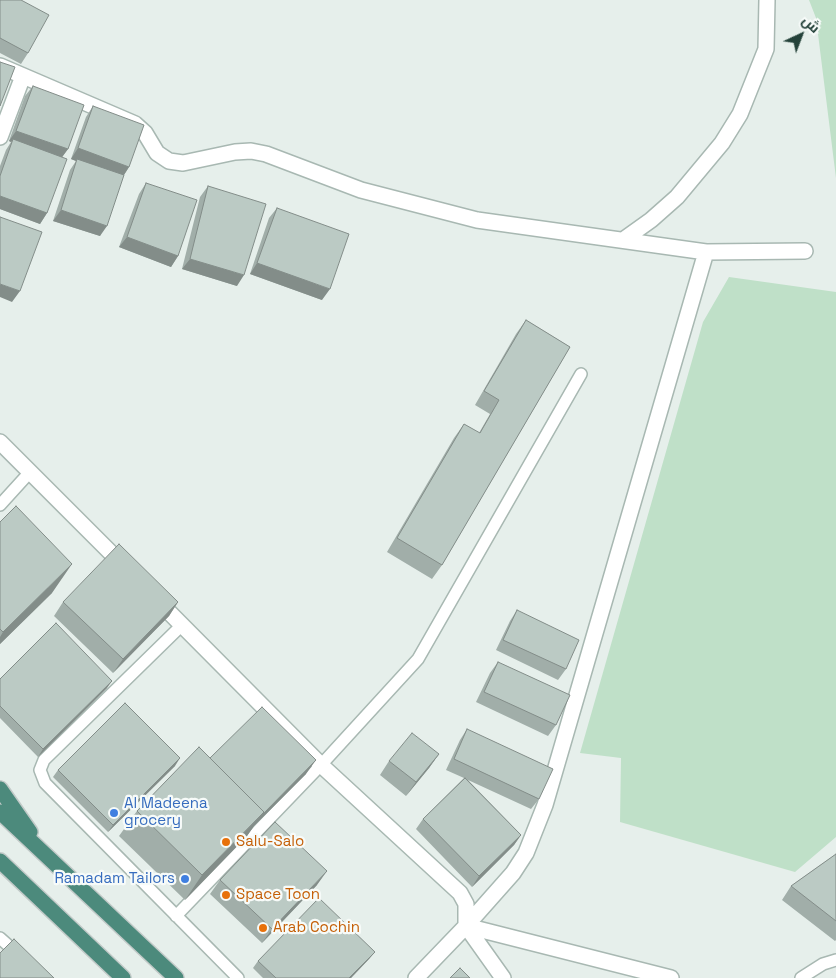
<!DOCTYPE html>
<meta charset="utf-8">
<style>
body{margin:0}
#map{position:relative;width:836px;height:978px;overflow:hidden;background:#e6efeb;font-family:"Space Grotesk",Cairo,sans-serif}
canvas{display:block}
.north{position:absolute;left:776px;top:10px;width:50px;height:50px;-webkit-text-stroke:4px #f7fbf9;paint-order:stroke;rotate:43deg;font-size:14px;font-weight:700;line-height:20px;text-align:center;color:#24423a}
.north::after{content:'';display:block;margin:auto;width:18px;height:22px;background:#24423a;clip-path:polygon(50% 0,100% 100%,50% 72%,0 100%)}
</style>
<div id="map">
<canvas width="836" height="978"></canvas>
<div class="north">ش</div>
</div>
<script>
const ctx = document.querySelector('canvas').getContext('2d');
ctx.lineJoin = 'round';
function fill(path, color) { ctx.fillStyle = color; ctx.fill(path, 'evenodd'); }
const toPath = rows => new Path2D(rows.map(r => 'M' + r).join(''));
function trace(path, color, width, dash) { ctx.strokeStyle = color; ctx.lineWidth = width; ctx.lineCap = dash ? 'butt' : 'round'; ctx.setLineDash(dash || []); ctx.stroke(path); }
function drawText(font, color, halo, rows, align = 'center') {
  ctx.font = font + ' "Space Grotesk",sans-serif'; ctx.lineWidth = 4.5; ctx.setLineDash([]); ctx.textBaseline = 'middle'; ctx.strokeStyle = halo; ctx.fillStyle = color; for (const [text, x, y, turn = 0] of rows) {
    ctx.save(); ctx.translate(x, y); ctx.rotate((+turn || 0) * Math.PI / 180); ctx.textAlign = isNaN(turn) ? turn : align; if (halo) ctx.strokeText(text, 0, 0); ctx.fillText(text, 0, 0); ctx.restore();
  }
}
fill(toPath([
 [809,0,836,0,836,178,816,18],
 [729,277,836,292,836,837,795,872,620,822,621,758,580,753,703,322]
]), '#bfe0c8');
const service = toPath([
 [0,505,30,472],
 [182,625,44,760,40,770,45,783,238,978],
 [176,916,321,765,418,659,581,374],
 [0,938,19,955],
 [801,978,823,964,836,960]
]);
const minor = toPath([
 [0,66,135,124,145,133,157,153,169,161,183,163,235,152,251,151,266,154,361,190,477,220,706,252,805,251],
 [0,137,23,76],
 [623,240,651,220,677,197,722,143,740,114,766,49,767,0],
 [0,442,124,566],
 [156,599,321,765,460,893,466,904,466,926,416,978],
 [466,926,513,873,526,853,545,805,706,252],
 [466,926,671,978],
 [466,926,503,978]
]);
const trunk = toPath([
 [0,789,30,832],
 [0,812,176,978],
 [0,861,123,978]
]);
trace(service, '#a8b8b2', 14);
trace(minor, '#a8b8b2', 18);
trace(trunk, '#c2cac8', 18);
trace(service, '#fff', 11);
trace(minor, '#fff', 15);
trace(trunk, '#4c8a7c', 15);
fill(toPath([
 [0,0,28,53,21,64,0,53],
 [33,86,68,149,62,157,47,213,40,224,0,209,0,166,6,150,11,142,9,141,25,96],
 [93,106,129,167,124,175,100,236,53,221,70,170,76,161,71,159,86,117],
 [146,183,178,256,171,267,119,247,139,194],
 [208,186,237,286,182,269,200,197],
 [277,208,322,300,250,274,269,218],
 [526,320,570,347,442,565,432,579,387,552,454,438,464,424,479,433,490,414,475,405,516,334],
 [0,522,52,593,0,644],
 [63,602,178,602,169,616,113,673,54,616],
 [517,610,566,669,558,680,496,650,510,621],
 [498,662,556,725,548,736,476,702,490,673],
 [0,679,107,688,38,757,0,718],
 [467,729,539,799,531,809,468,780,521,835,514,845,472,887,416,829,423,819,464,778,446,770,460,740],
 [439,754,429,768,406,796,380,775,389,761],
 [210,758,306,774,254,826,247,836,185,900,119,836,137,811],
 [175,766,108,832,53,777,58,770],
 [836,854,836,940,835,941,782,900,791,886],
 [220,880,317,885,262,943,210,894],
 [375,952,369,959,351,978,263,978,253,968,258,961]
]), '#a1aea9');
fill(toPath([
 [16,131,68,149,60,160,13,139,11,142,9,141],
 [78,148,129,167,122,178,77,159,76,161,71,159],
 [0,196,47,213,40,224,0,209],
 [61,210,107,226,100,236,53,221],
 [127,237,178,256,171,267,119,247],
 [190,259,244,275,237,286,182,269],
 [257,263,330,289,322,300,250,274],
 [0,284,20,291,12,302,0,297],
 [72,564,52,593,0,644,0,637,3,632],
 [178,602,169,616,113,673,123,659],
 [112,681,107,688,38,757,43,749],
 [439,754,429,768,406,796,416,782],
 [180,758,175,766,108,832,113,825],
 [316,760,306,774,254,826,247,836,185,900,202,875],
 [521,835,514,845,472,887,479,876],
 [327,871,317,885,262,943,272,929],
 [375,952,369,959,351,978,349,978]
]), '#838d89');
const building = toPath([
 [0,0,21,0,49,15,28,53,0,38,0,0],
 [0,62,15,67,0,106,0,62],
 [33,86,84,105,68,149,16,131,33,86],
 [93,106,144,125,129,167,78,148,93,106],
 [13,139,67,159,47,213,0,196,0,176,13,139],
 [77,159,124,175,107,226,61,210,77,159],
 [146,183,197,200,178,256,127,237,146,183],
 [208,186,266,204,244,275,190,259,208,186],
 [277,208,349,234,330,289,257,263,277,208],
 [0,217,42,232,20,291,0,284,0,217],
 [526,320,570,347,442,565,397,538,464,424,480,433,499,400,484,391,526,320],
 [16,506,72,564,3,632,0,629,0,522,16,506],
 [119,544,178,602,123,659,63,602,119,544],
 [517,610,579,640,566,669,503,640,517,610],
 [56,623,112,681,43,749,0,706,0,679,56,623],
 [498,662,570,695,556,725,484,692,498,662],
 [125,703,180,758,113,825,58,770,125,703],
 [262,707,316,760,263,814,264,812,210,758,262,707],
 [467,729,553,769,539,799,454,759,467,729],
 [412,733,439,754,416,782,389,761,412,733],
 [199,747,264,812,202,875,137,811,199,747],
 [465,778,521,835,479,876,423,819,465,778],
 [275,822,327,871,272,929,220,880,275,822],
 [836,854,836,921,791,886,836,854],
 [319,898,375,952,349,978,276,978,258,961,319,898],
 [14,939,54,978,0,978,0,953,14,939],
 [460,968,470,978,450,978,460,968]
]);
fill(building, '#bbcac4');
trace(building, '#838d89', 1);
for (const [x, y, r, color] of [
 [114,813,5,"#3f7fe0"],
 [226,842,5,"#e8710a"],
 [185,879,5,"#3f7fe0"],
 [226,895,5,"#e8710a"],
 [263,928,5,"#e8710a"]
]) { const dot = new Path2D(); dot.arc(x, y, r, 0, 2 * Math.PI); ctx.fillStyle = color; ctx.fill(dot); trace(dot, '#f7fbf9', 2); }
drawText('15px', '#366cbe', '#f7fbf9', [
 ["Al Madeena",124,804],
 ["grocery",124,821],
 ["Ramadam Tailors",175,879,"right"]
], 'left');
drawText('15px', '#c56008', '#f7fbf9', [
 ["Salu-Salo",236,842],
 ["Space Toon",236,895],
 ["Arab Cochin",273,928]
], 'left');
</script>
